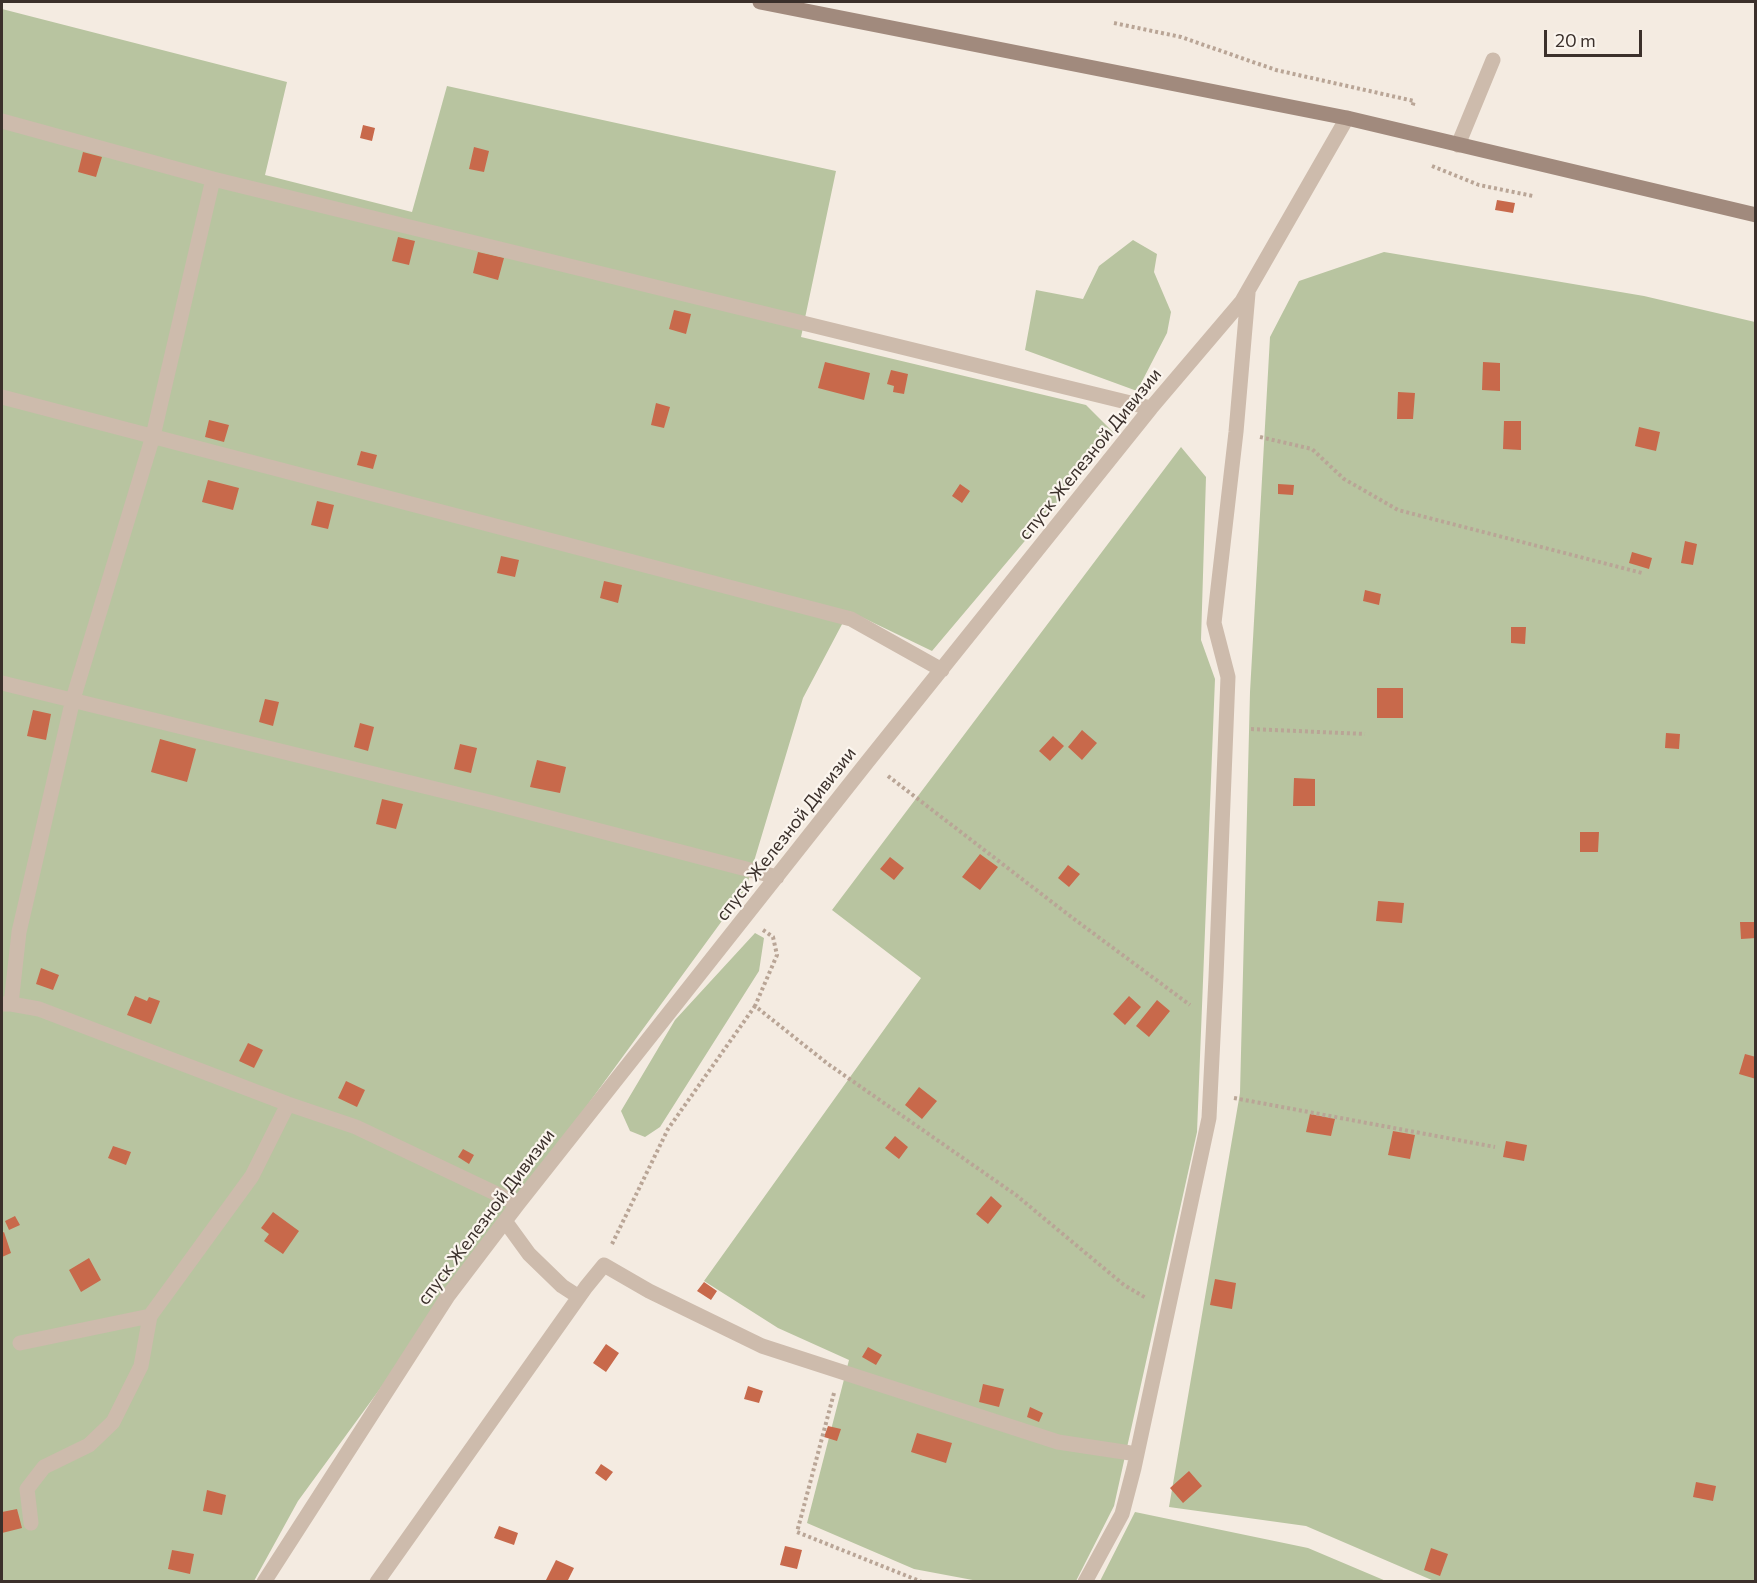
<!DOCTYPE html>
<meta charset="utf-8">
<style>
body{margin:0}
#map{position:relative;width:1757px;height:1583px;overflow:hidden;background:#f4ebe1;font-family:Commissioner,sans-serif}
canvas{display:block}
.frame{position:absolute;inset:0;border:3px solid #3b302b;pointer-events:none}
.scale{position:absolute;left:1544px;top:30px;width:98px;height:27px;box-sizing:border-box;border:3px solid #3b302b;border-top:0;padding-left:8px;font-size:18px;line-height:21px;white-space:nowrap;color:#3b302b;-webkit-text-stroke:4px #fbf5ee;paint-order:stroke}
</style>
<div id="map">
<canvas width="1757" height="1583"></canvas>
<div class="frame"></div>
<div class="scale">20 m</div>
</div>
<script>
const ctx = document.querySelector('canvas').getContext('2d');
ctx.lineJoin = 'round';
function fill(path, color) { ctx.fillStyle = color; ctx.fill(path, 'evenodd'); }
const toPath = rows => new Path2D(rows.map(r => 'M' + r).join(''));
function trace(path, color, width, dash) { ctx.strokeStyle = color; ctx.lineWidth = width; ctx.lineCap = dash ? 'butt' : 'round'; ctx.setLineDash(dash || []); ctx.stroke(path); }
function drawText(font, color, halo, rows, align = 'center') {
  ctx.font = font + ' Commissioner,sans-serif'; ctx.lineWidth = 4.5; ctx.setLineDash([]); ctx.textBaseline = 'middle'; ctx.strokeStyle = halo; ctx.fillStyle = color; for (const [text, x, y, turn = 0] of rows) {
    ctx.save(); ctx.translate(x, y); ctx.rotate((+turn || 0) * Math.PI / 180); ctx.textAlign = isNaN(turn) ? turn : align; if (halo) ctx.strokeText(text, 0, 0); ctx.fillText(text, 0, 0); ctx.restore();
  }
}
fill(toPath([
 [2,9,287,82,265,175,412,212,447,86,836,171,801,337,1086,405,1115,434,932,651,849,611,803,698,746,888,298,1501,254,1581,2,1581],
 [1133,240,1157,254,1154,272,1171,312,1167,333,1137,391,1025,350,1036,290,1083,299,1099,266],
 [1384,252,1644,296,1755,322,1755,1581,1434,1581,1306,1526,1169,1507,1240,1093,1250,692,1270,337,1299,281],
 [1181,447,1206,477,1201,640,1215,679,1197,1132,1114,1506,1076,1581,978,1581,914,1569,807,1523,849,1360,778,1328,704,1281,921,978,832,910],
 [755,933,764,938,759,971,660,1127,645,1137,630,1131,621,1111,675,1020],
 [1135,1512,1308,1548,1386,1581,1100,1581]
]), '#b8c4a0');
fill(toPath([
 [363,125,375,128,372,141,360,138],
 [474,147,489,151,484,172,469,169],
 [83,152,102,157,96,177,78,172],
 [1497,200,1515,203,1513,213,1495,210],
 [398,237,415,241,409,265,392,261],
 [478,252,504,258,498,280,473,273],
 [674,310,691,314,686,334,669,329],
 [825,362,870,373,864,400,818,388],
 [1483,362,1500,363,1500,391,1482,390],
 [891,370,908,374,904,394,893,392,894,386,887,384],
 [1398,392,1415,393,1413,419,1397,419],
 [656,403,670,407,664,428,651,425],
 [209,420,229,425,224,442,205,437],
 [1504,421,1521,421,1521,450,1503,449],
 [1639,427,1660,432,1656,451,1635,446],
 [361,451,377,455,373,469,357,465],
 [208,480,239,488,233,510,202,502],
 [960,484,970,491,962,503,952,496],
 [1278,484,1294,485,1293,495,1278,494],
 [317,501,334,505,328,529,311,525],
 [1685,541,1697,544,1693,565,1681,563],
 [1632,552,1652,558,1649,569,1629,563],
 [501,556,519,560,515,577,497,573],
 [604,581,622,585,618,603,600,598],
 [1365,590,1381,594,1379,605,1363,601],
 [1511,627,1526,627,1525,644,1511,643],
 [1377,688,1403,688,1403,718,1377,718],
 [265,699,279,702,273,726,259,722],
 [33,710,51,714,46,740,27,736],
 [360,723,374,727,368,751,354,747],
 [1082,730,1097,743,1082,760,1068,747],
 [1666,733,1680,734,1679,749,1665,748],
 [1053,736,1064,746,1050,761,1039,751],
 [160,739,196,749,187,782,151,772],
 [460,744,477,748,471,773,454,769],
 [537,760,566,767,560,793,530,787],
 [1294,778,1315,779,1315,806,1293,806],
 [382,799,403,804,396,829,376,824],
 [1580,832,1599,832,1598,852,1580,852],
 [980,854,998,867,980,890,962,877],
 [890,857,904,868,894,880,880,869],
 [1068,865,1080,874,1069,887,1058,878],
 [1378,901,1404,903,1402,923,1376,921],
 [1740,922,1756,922,1756,938,1741,939],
 [41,968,59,975,53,990,36,984],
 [135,996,147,1001,149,997,160,1001,151,1024,127,1015],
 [1129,996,1141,1007,1125,1025,1113,1014],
 [1157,1000,1170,1011,1149,1037,1136,1026],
 [248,1043,263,1050,254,1068,239,1061],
 [1745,1054,1756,1057,1756,1079,1739,1074],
 [346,1081,365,1090,357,1107,338,1098],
 [919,1087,937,1101,922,1119,905,1105],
 [1310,1114,1335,1119,1331,1136,1306,1132],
 [1393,1131,1415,1135,1410,1159,1388,1155],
 [895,1136,908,1147,899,1159,885,1148],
 [1506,1141,1527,1145,1524,1161,1503,1157],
 [113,1146,131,1152,126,1165,108,1158],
 [463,1149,474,1155,469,1164,458,1157],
 [991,1196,1002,1206,988,1224,976,1214],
 [273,1212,299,1231,283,1254,264,1241,269,1234,261,1228],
 [15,1216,20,1225,9,1230,5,1221],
 [4,1232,11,1253,2,1257,2,1233],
 [89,1258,101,1280,81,1292,69,1270],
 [1215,1279,1236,1283,1232,1309,1210,1305],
 [704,1282,717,1291,711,1300,697,1291],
 [606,1344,619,1353,606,1372,593,1363],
 [868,1347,882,1355,876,1365,862,1357],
 [983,1384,1004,1389,999,1407,979,1402],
 [748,1386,763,1391,759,1403,744,1399],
 [1030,1407,1043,1413,1039,1422,1027,1417],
 [828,1426,841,1429,837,1441,824,1437],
 [917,1433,952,1443,946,1463,911,1452],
 [601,1464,613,1472,606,1481,595,1473],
 [1189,1471,1202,1486,1183,1503,1170,1488],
 [1696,1482,1716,1486,1713,1501,1693,1497],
 [207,1490,226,1495,222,1515,203,1511],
 [17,1509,22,1528,2,1533,2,1512],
 [499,1526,518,1533,514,1545,494,1538],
 [785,1546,802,1550,797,1569,780,1565],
 [1431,1548,1448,1554,1440,1576,1424,1570],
 [172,1550,194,1554,190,1574,168,1569],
 [556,1560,574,1568,567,1582,545,1582]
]), '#c8694b');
trace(toPath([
 [1114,23,1181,37,1276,70,1414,101,1412,108],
 [1432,166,1479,185,1533,196],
 [1260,437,1312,449,1344,479,1398,510,1642,573],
 [1251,729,1365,734],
 [888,776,1074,919,1190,1005],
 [763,930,773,937,777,955,755,1006,828,1064,1016,1195,1124,1285,1146,1298],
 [1234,1098,1495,1147],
 [612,1244,668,1129,755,1006],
 [834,1393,797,1532,922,1582]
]), '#b9a596', 4, [3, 3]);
trace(toPath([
 [2,121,213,179,1151,408],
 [1458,145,1493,60],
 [2,397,851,619,942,670],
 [2,683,493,803,777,877],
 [2,1004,11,1004,39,1009,288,1104,356,1127,518,1204],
 [11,1004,19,932,73,699,153,436,213,179],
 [505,1221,529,1254,562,1286,579,1297],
 [20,1343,150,1316],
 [31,1523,27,1489,44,1467,89,1445,113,1422,141,1366,150,1316,252,1176,288,1104],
 [264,1582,448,1296,518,1204,868,761,1151,408,1242,301,1347,118],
 [377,1582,586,1287,604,1265,649,1291,762,1346,1058,1442,1137,1454],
 [1085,1582,1122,1514,1134,1468,1209,1118,1216,977,1228,677,1214,623,1236,432,1248,293]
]), '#cdbbac', 15);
trace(toPath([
 [760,2,1347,118,1756,215]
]), '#a18a7d', 15);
drawText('18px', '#3b302b', '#fbf5ee', [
 ["спуск Железной Дивизии",1090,454,-51],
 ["спуск Железной Дивизии",786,834,-52],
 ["спуск Железной Дивизии",486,1217,-53]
]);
</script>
